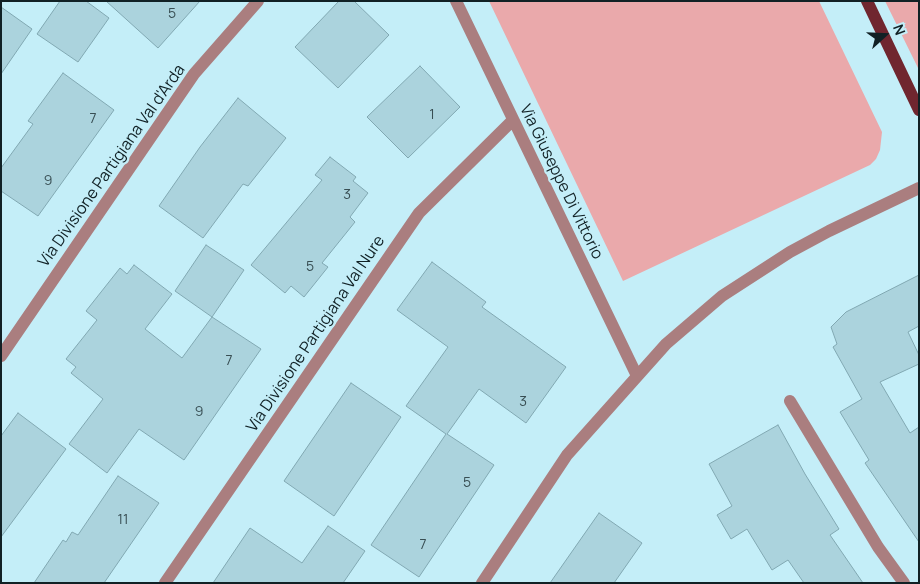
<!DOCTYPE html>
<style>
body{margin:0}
#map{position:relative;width:920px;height:584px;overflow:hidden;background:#c4eef8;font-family:Manrope,sans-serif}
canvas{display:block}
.frame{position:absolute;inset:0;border:2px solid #112125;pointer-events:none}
.north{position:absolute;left:860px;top:10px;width:50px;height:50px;-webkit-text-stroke:4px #c4eef8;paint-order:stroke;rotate:70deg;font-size:14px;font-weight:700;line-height:20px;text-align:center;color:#112125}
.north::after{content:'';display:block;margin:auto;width:18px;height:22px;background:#112125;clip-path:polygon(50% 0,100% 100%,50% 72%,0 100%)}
</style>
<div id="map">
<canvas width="920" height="584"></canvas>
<div class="frame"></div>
<div class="north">N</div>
</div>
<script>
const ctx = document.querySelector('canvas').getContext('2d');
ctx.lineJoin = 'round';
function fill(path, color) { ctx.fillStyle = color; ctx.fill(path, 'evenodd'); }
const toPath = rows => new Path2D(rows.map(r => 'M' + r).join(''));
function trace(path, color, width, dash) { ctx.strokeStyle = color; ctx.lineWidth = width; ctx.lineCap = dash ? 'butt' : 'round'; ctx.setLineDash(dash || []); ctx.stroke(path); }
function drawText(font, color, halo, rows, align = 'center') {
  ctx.font = font + ' Manrope,sans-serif'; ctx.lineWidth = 4.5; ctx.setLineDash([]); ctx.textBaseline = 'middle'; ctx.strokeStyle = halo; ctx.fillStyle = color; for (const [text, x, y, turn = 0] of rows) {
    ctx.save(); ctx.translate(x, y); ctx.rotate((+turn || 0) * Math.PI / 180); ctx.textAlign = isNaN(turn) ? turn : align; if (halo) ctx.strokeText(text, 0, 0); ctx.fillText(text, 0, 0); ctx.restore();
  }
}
fill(toPath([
 [489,1,819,1,882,132,880,150,876,159,870,165,623,281],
 [885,1,919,1,919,70]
]), '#eaa9ab');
const building = toPath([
 [60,1,86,1,109,18,78,62,37,34,60,1],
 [106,1,200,1,158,48,106,1],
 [339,1,354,1,389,35,338,88,295,47,339,1],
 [1,7,32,29,1,74,1,7],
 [420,66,460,107,408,158,367,117,420,66],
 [63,73,114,110,38,216,1,191,1,168,33,124,28,121,63,73],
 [238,98,286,138,248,186,243,184,203,238,159,206,200,147,238,98],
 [330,157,356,177,353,181,368,193,350,217,355,222,322,263,328,267,304,297,291,286,285,293,251,265,322,180,315,175,330,157],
 [206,245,244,270,212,317,175,291,206,245],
 [432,262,486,302,482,307,566,367,526,423,479,389,447,434,494,465,419,577,371,545,446,434,406,406,448,347,397,310,432,262],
 [134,265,172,294,145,329,182,358,212,317,261,349,184,460,139,429,107,473,69,444,103,399,71,373,76,367,66,359,97,320,86,311,120,268,127,274,134,265],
 [919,275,919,326,908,332,919,355,919,364,880,382,910,433,919,427,919,542,865,463,869,460,840,412,862,399,833,347,837,344,831,327,846,312,919,275],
 [351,383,401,417,334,516,284,481,351,383],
 [18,413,66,449,1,537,1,436,18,413],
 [778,425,805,474,839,529,830,535,863,583,804,583,788,560,772,570,747,529,731,539,717,515,732,506,709,464,778,425],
 [118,476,159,503,104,583,34,583,63,540,66,542,72,532,78,535,118,476],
 [599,513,642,543,614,583,550,583,599,513],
 [328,526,365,551,343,583,213,583,250,528,302,563,328,526]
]);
fill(building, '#abd3dd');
trace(building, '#81a8b2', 1);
trace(toPath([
 [456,1,637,376],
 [1,356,194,74,258,1],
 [790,401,878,547,904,583],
 [165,583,419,213,513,120],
 [482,583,567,455,666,344,722,296,790,252,829,231,919,188]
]), '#aa7e7f', 12);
trace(toPath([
 [867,1,919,110]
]), '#70262f', 12);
drawText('14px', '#384e53', null, [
 ["5",172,14],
 ["1",432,115],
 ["7",93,119],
 ["9",48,181],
 ["3",347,195],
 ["5",310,267],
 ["7",229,361],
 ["3",523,402],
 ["9",199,412],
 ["5",467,483],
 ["11",123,520],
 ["7",423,545]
]);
drawText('16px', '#112125', '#c4eef8', [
 ["Via Divisione Partigiana Val d'Arda",112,166,-55],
 ["Via Giuseppe Di Vittorio",561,182,64],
 ["Via Divisione Partigiana Val Nure",316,334,-56]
]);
</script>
